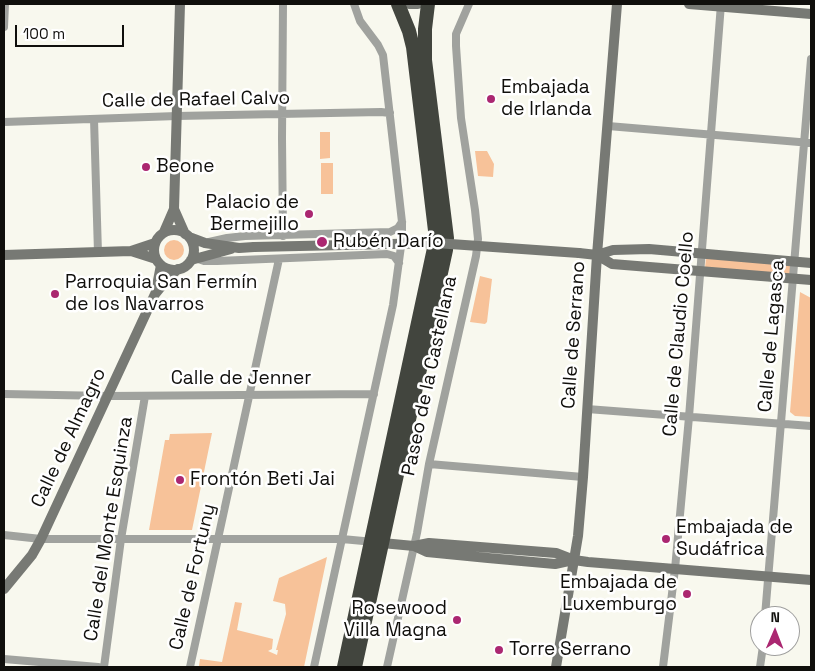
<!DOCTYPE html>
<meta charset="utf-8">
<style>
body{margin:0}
#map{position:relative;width:815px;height:671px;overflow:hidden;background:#f8f8ee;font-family:"Space Grotesk",sans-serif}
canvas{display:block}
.frame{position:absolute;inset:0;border:5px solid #100f0c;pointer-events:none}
.north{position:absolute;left:750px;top:606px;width:50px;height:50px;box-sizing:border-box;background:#fff;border:1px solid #9f9f9e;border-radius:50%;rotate:1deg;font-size:14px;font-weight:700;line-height:20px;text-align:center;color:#100f0c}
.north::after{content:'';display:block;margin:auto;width:18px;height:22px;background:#ab2771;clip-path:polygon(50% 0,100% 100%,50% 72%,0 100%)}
.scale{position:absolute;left:15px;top:25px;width:109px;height:22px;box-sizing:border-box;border:2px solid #100f0c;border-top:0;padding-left:6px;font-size:15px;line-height:18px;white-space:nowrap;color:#100f0c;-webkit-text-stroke:4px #fff;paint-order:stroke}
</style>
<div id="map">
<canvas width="815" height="671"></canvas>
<div class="frame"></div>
<div class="north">N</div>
<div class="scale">100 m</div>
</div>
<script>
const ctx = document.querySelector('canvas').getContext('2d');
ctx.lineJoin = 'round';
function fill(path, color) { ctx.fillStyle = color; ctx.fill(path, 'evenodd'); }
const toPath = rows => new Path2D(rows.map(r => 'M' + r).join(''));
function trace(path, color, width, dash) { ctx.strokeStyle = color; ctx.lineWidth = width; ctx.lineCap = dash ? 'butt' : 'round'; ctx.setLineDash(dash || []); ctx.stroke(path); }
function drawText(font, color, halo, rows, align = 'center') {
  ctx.font = font + ' "Space Grotesk",sans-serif'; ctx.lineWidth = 5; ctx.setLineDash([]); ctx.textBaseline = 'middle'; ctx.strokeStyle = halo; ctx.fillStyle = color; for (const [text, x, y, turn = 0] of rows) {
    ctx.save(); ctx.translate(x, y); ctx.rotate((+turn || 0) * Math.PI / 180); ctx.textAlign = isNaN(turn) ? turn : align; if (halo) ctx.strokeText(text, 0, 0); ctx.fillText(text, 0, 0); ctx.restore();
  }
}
fill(toPath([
 [320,132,330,132,330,158,320,159],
 [475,151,487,151,494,164,493,177,478,176],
 [321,163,333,163,333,194,321,194],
 '164 250a10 10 0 1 1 20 0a10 10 0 1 1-20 0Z',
 [706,258,791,264,790,275,705,268],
 [480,276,492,279,487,322,485,324,470,322],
 [800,292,811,298,811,417,795,416,790,412],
 [212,433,192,530,149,530,165,440,169,440,170,434],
 [327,557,304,667,199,666,200,659,222,662,235,602,242,603,237,630,273,639,272,649,268,651,277,655,278,650,276,650,286,614,285,604,273,601,279,578]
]), '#f7c299');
trace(toPath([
 [283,4,282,138,283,236],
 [4,27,5,4],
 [94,119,98,253],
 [4,122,177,116,381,112,390,113],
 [608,126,811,143],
 [209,242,227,238,245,236,390,232,398,228,402,222],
 [198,259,204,261,217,261,387,254,394,256,399,263],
 [4,394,108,396,374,394],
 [587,409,811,426],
 [429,464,583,477],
 [4,535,41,539,342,539,374,542],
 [765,616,811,59],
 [4,659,98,667],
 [104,667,121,539,145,396],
 [190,667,279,259],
 [314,667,393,305,402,239,402,222,383,55,378,45,360,21,354,4],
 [387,667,417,533,429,464,476,256,478,239,475,210,461,118,456,46,456,34,469,4],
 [663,667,675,569,689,417,721,4],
 [760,667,763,646]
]), '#a0a29e', 8);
trace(toPath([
 [409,4,418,4],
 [689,4,811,14],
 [174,209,185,234],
 '154 250a20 20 0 1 1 40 0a20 20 0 1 1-40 0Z',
 [164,232,174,209,180,4],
 [189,237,205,243,239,248,254,247],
 [131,251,156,259],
 [579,253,597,255,613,250,649,249,811,263],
 [4,255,131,251,155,243],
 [597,255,612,264,811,280],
 [191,260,231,249],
 [156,291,161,265],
 [382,543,414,546,427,552,488,558,555,564,573,560],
 [414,546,429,543,556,553,574,560,588,562,811,580],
 [4,589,32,555,41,539,155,294,168,278,178,269],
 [556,667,578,536,583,477,597,255,617,4]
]), '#777974', 10);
trace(toPath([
 [344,667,436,239,413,47,409,31,398,4],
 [355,667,446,250,447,238,425,60,425,29,428,4]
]), '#42453e', 14);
trace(toPath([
 [254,247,436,243,579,253]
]), '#777974', 10);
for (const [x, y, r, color] of [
 [491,99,5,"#ab2771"],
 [146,167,5,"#ab2771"],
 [309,214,5,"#ab2771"],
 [322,242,6,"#ab2771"],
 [55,294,5,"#ab2771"],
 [180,480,5,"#ab2771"],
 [666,539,5,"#ab2771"],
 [687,594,5,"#ab2771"],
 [457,620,5,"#ab2771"],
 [499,650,5,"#ab2771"]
]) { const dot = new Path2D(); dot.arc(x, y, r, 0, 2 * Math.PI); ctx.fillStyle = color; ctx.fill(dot); trace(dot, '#fff', 2); }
drawText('19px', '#100f0c', '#fff', [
 ["Embajada",501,88],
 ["de Irlanda",501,110],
 ["Beone",156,167],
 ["Palacio de",299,203,"right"],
 ["Bermejillo",299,225,"right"],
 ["Rubén Darío",333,242],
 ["Parroquia San Fermín",65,283],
 ["de los Navarros",65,305],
 ["Frontón Beti Jai",190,480],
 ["Embajada de",676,528],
 ["Sudáfrica",676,550],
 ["Embajada de",677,583,"right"],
 ["Luxemburgo",677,605,"right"],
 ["Rosewood",447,609,"right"],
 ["Villa Magna",447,631,"right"],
 ["Torre Serrano",509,650]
], 'left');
drawText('19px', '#100f0c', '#fff', [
 ["Calle de Rafael Calvo",196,100,-1],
 ["Calle de Claudio Coello",679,334,-85],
 ["Calle de Serrano",574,335,-86],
 ["Calle de Lagasca",772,336,-85],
 ["Paseo de la Castellana",430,376,-78],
 ["Calle de Jenner",241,379],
 ["Calle de Almagro",69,438,-65],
 ["Calle del Monte Esquinza",109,529,-81],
 ["Calle de Fortuny",193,577,-77]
]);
</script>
